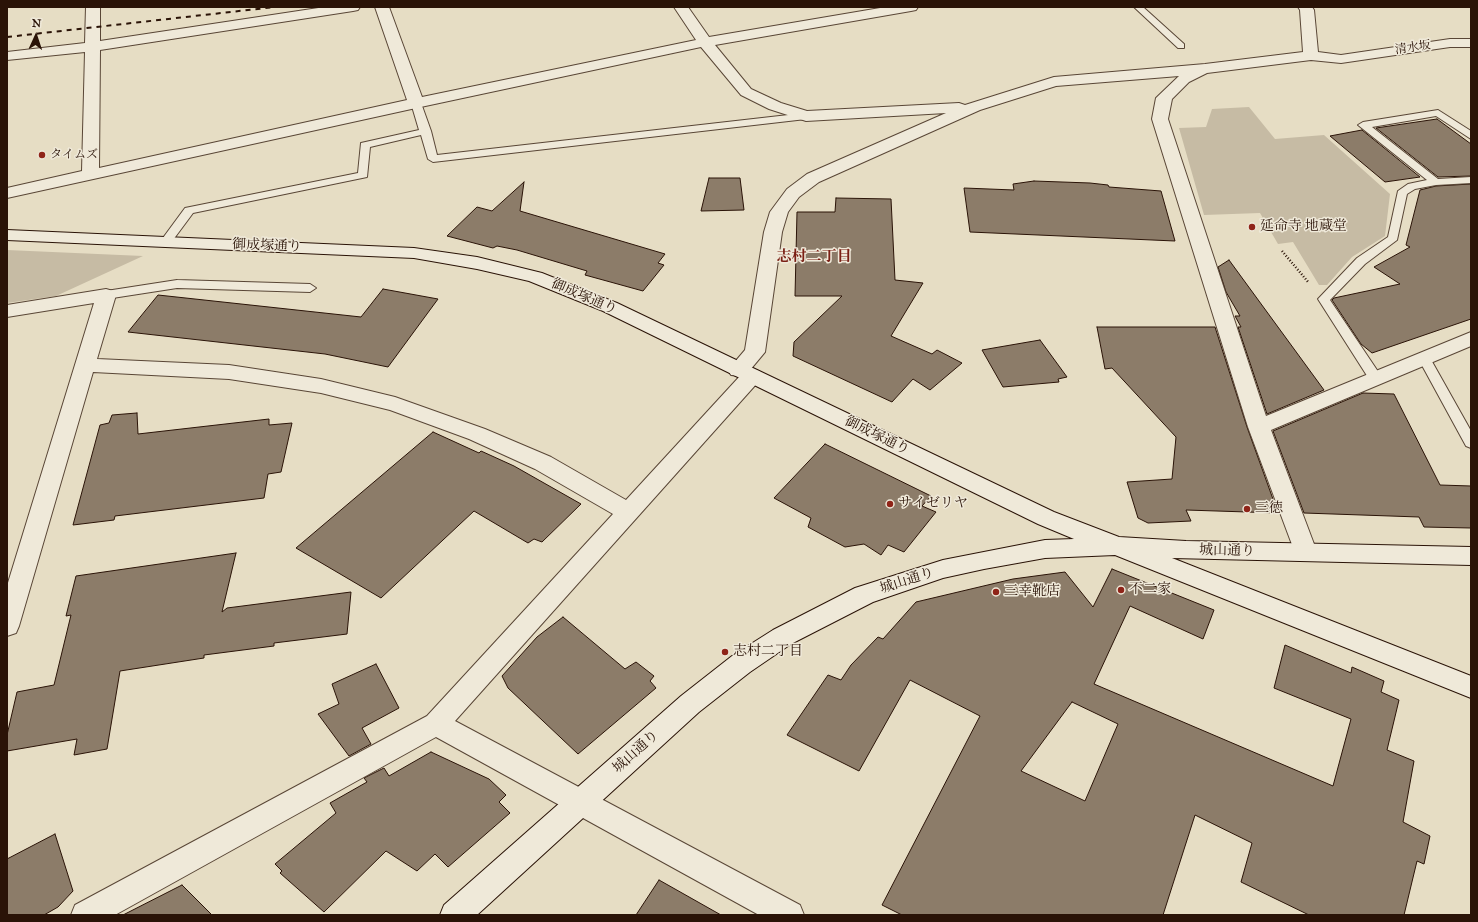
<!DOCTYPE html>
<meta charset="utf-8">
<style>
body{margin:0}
#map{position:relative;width:1478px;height:922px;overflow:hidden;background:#e6ddc4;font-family:"IM FELL Great Primer",serif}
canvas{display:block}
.frame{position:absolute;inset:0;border:8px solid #2a1307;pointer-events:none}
.north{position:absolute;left:16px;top:16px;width:40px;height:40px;-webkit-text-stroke:3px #efe9d9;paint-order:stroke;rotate:3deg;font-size:11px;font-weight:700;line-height:16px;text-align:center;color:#2a1307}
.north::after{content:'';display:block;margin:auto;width:14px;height:18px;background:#2a1307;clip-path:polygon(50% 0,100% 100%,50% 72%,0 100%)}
</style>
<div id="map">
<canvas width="1478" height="922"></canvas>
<div class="frame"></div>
<div class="north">N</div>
</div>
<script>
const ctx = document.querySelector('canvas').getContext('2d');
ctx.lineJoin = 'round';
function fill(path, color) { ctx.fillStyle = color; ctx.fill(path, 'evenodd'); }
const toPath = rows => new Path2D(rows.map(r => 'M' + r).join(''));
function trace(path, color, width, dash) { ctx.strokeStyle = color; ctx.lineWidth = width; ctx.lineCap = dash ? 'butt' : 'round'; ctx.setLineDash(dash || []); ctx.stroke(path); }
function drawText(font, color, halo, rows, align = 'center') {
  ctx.font = font + ' "IM FELL Great Primer","Noto Serif JP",serif'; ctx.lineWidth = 3; ctx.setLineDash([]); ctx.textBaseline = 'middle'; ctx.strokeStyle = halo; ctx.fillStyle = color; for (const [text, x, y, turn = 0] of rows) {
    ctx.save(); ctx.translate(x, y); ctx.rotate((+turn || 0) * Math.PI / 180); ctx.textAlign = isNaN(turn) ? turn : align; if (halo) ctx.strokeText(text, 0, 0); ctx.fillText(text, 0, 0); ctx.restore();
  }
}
fill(toPath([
 [1249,107,1275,139,1324,135,1390,194,1385,236,1352,257,1327,285,1319,285,1293,242,1278,244,1260,213,1204,215,1179,128,1206,127,1212,109],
 [7,250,143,256,56,296,7,303]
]), '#c6bba4');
const building = toPath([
 [1437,119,1471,144,1471,176,1438,177,1376,128,1437,119],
 [1362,130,1420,177,1385,182,1330,136,1362,130],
 [709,178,740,178,744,210,701,211,709,178],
 [1034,181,1090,183,1108,185,1109,187,1161,191,1175,241,970,232,964,188,1014,190,1013,184,1034,181],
 [524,182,520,211,665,254,658,263,664,265,643,291,585,275,587,271,517,250,497,246,493,248,447,236,477,207,492,211,524,182],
 [1471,184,1471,319,1372,353,1361,344,1332,300,1334,298,1400,284,1374,267,1410,247,1406,245,1420,190,1436,186,1471,184],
 [836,198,891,199,895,280,923,283,891,336,932,354,937,350,962,363,930,390,913,379,892,402,793,356,794,342,842,296,795,296,797,212,835,212,836,198],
 [1229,260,1324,390,1267,414,1238,327,1241,327,1235,316,1240,316,1226,292,1218,267,1229,260],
 [383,289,438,299,388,367,325,354,128,332,158,295,361,317,383,289],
 [1097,327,1215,327,1247,427,1278,513,1186,510,1191,521,1148,523,1138,518,1127,482,1172,479,1176,437,1112,368,1105,369,1097,327],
 [1040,340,1067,377,1058,379,1059,382,1003,387,982,350,1040,340],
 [1363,393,1394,394,1440,485,1471,486,1471,528,1424,527,1419,517,1304,513,1273,431,1363,393],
 [137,413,138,434,269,419,269,425,292,423,281,472,268,474,264,498,115,516,114,520,73,525,100,425,109,423,112,415,137,413],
 [433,432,479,453,481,451,514,466,581,504,542,542,534,539,528,543,474,511,381,598,296,548,433,432],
 [825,444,931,496,922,506,936,512,904,552,888,545,881,555,864,544,845,547,808,527,811,518,774,498,825,444],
 [236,553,222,612,227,608,351,592,347,634,274,643,274,646,204,655,204,658,120,671,107,749,74,755,77,739,7,751,7,735,17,692,54,685,71,615,66,616,76,576,236,553],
 [1112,569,1214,610,1203,639,1130,606,1094,684,1333,786,1351,719,1274,688,1285,645,1351,673,1352,667,1384,681,1381,692,1399,700,1387,750,1414,761,1403,822,1430,836,1424,864,1417,861,1404,915,1309,915,1241,882,1252,843,1195,815,1163,915,902,915,882,905,980,716,910,680,859,771,787,735,828,675,841,680,851,665,878,637,883,639,916,602,1013,579,1065,572,1093,607,1112,569],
 [1072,702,1118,724,1085,801,1021,771,1072,702],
 [563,617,625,669,636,662,654,676,650,681,656,688,578,754,508,688,502,676,537,637,563,617],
 [376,664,399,708,362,728,371,744,349,756,318,714,339,704,332,684,376,664],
 [431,752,489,779,506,795,499,802,510,813,448,867,435,854,417,871,386,851,324,912,280,873,282,871,275,864,336,813,330,803,367,782,364,778,384,768,389,776,431,752],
 [55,834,73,891,58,907,44,915,7,915,7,859,55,834],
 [659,880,721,915,636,915,659,880],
 [182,885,212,915,123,915,182,885]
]);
fill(building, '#8c7c69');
trace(building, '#2a1307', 1);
const lane = toPath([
 [1134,7,1143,7,1184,44,1184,48,1178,48,1134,7],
 [416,100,421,103,431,131,437,155,806,113,811,116,806,119,433,162,428,159,421,135,370,147,367,177,193,213,170,244,166,245,160,242,185,208,358,173,361,143,419,130,411,103,416,100],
 [1438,110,1471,131,1471,139,1436,116,1372,127,1438,179,1471,177,1471,183,1436,185,1415,189,1407,194,1397,240,1365,264,1330,300,1383,379,1381,382,1376,383,1371,382,1318,299,1357,258,1388,237,1398,191,1408,184,1427,180,1358,125,1363,122,1438,110],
 [177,280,310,284,316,288,310,292,177,288,106,299,100,295,106,291,177,280],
 [1424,354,1429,355,1430,358,1471,431,1471,448,1466,446,1418,358,1419,355,1424,354]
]);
const street = toPath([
 [86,7,100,7,100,41,325,7,360,7,358,10,353,11,100,50,99,168,407,100,375,7,389,7,422,97,696,40,674,7,688,7,709,37,886,7,918,7,916,10,911,11,715,45,751,89,781,103,807,111,959,103,965,105,1054,77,1205,64,1303,52,1300,10,1298,7,1312,7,1314,10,1318,52,1341,55,1450,39,1471,39,1471,47,1450,47,1341,63,1311,60,1207,73,1189,82,1172,99,1168,119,1266,416,1471,332,1471,346,1271,430,1317,552,1313,558,1305,561,1297,558,1248,427,1152,119,1156,98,1179,76,1056,86,980,110,819,182,799,197,788,212,782,232,765,352,750,370,759,371,762,376,759,381,455,721,800,905,804,915,759,915,436,737,115,915,71,915,75,905,427,716,613,514,535,469,469,439,390,410,321,393,229,379,93,372,19,626,16,633,7,636,7,586,94,303,7,317,7,305,106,289,113,291,116,295,97,359,229,365,321,379,395,397,485,429,551,457,626,500,740,376,731,375,728,370,745,350,764,232,770,212,787,189,807,174,946,113,806,121,800,119,769,109,741,95,701,47,416,108,7,198,7,188,82,171,85,52,7,60,7,52,85,43,86,7]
]);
const secondary = toPath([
 [7,230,414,248,477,257,542,273,617,303,1054,512,1119,537,1186,541,1471,547,1471,565,1172,558,1471,676,1471,698,1115,555,1045,558,984,569,943,578,873,602,791,644,750,672,699,712,477,915,440,915,444,905,681,696,732,656,773,630,855,588,943,560,1045,540,1074,539,1038,524,603,311,529,281,477,269,414,258,7,240,7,230]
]);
trace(lane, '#594636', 2);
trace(street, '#594636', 2);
trace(secondary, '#2a1307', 2);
trace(toPath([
 [1282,251,1309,283]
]), '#2a1307', 2.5, [1, 2]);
fill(lane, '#efe9d9');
fill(street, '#efe9d9');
fill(secondary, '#efe9d9');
trace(toPath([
 [7,37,275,7]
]), '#2a1307', 2, [5, 5]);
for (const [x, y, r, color] of [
 [42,155,4,"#8f2418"],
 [1252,227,4,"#8f2418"],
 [890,504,4,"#8f2418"],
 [1247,509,4,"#8f2418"],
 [1121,590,4,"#8f2418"],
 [996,592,4,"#8f2418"],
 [725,652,4,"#8f2418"]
]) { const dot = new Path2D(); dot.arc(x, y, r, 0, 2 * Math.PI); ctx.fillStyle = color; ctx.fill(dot); trace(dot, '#efe9d9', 1.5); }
drawText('12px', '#2a1307', '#efe9d9', [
 ["清水坂",1413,48,-8]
]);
drawText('12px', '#2a1307', '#efe9d9', [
 ["タイムズ",50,155]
], 'left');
drawText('14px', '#2a1307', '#efe9d9', [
 ["延命寺 地蔵堂",1260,227],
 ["サイゼリヤ",898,504],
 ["三徳",1255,509],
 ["不二家",1129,590],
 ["三幸靴店",1004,592],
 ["志村二丁目",733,652]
], 'left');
drawText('14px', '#2a1307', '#efe9d9', [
 ["御成塚通り",267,246,2],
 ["御成塚通り",584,297,23],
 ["御成塚通り",877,436,26],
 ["城山通り",1227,551,1],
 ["城山通り",907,581,-18],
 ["城山通り",636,752,-42]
]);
drawText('bold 15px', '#7a1f14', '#efe9d9', [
 ["志村二丁目",814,257]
]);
</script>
